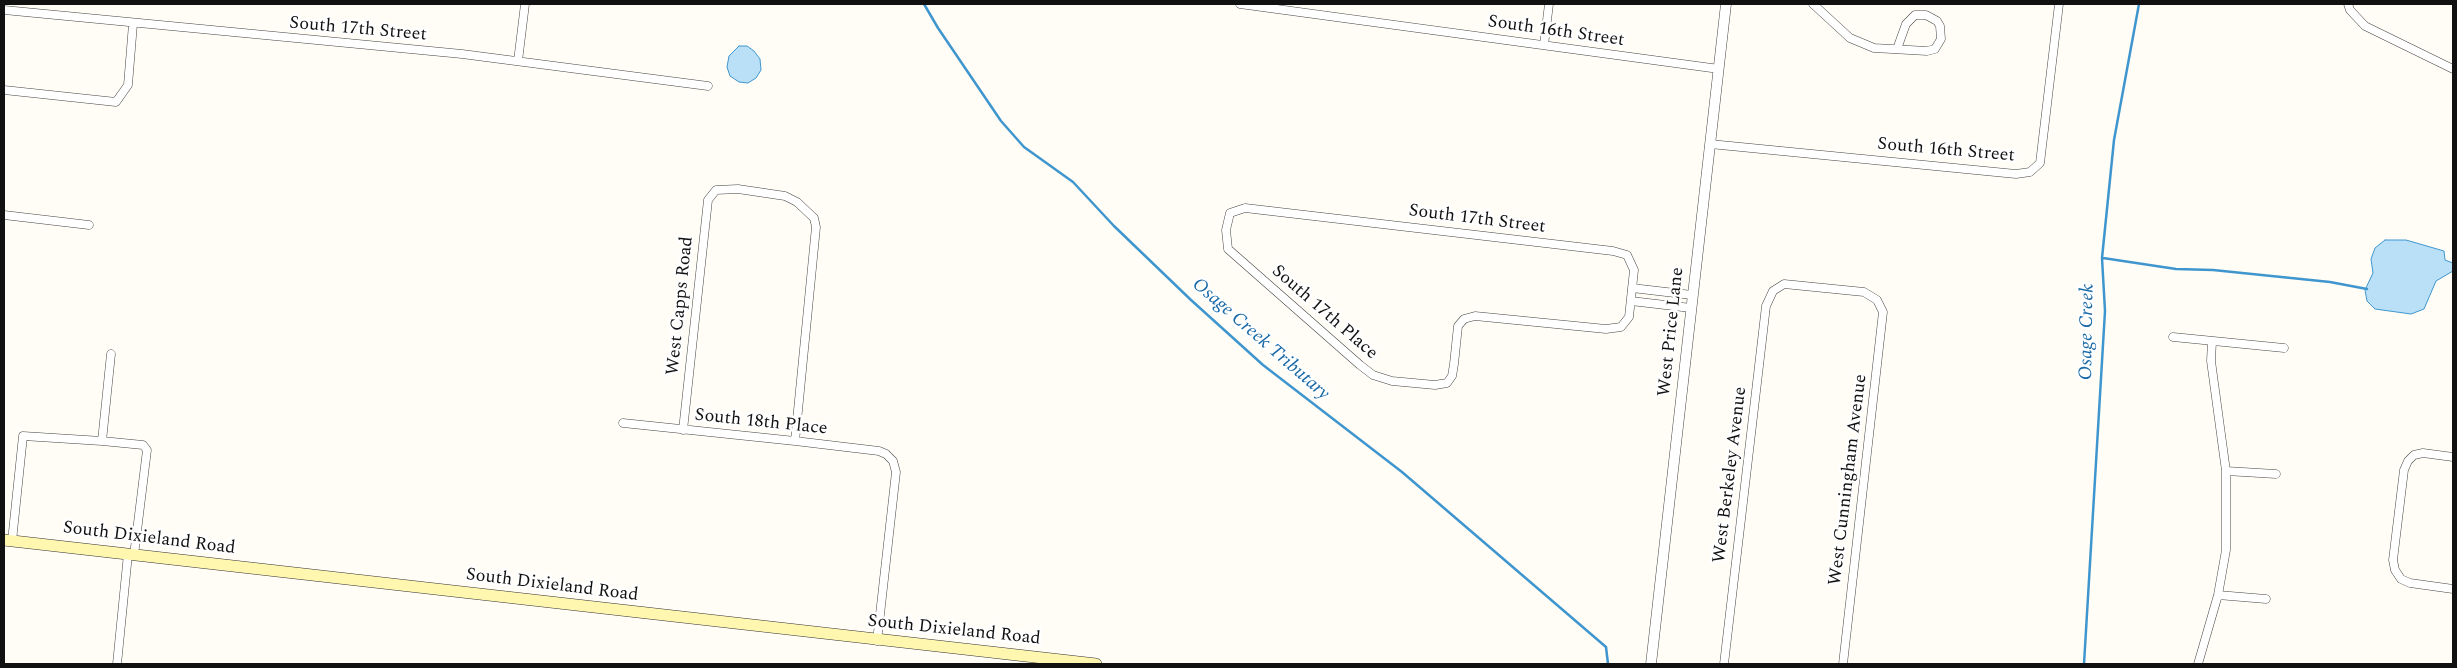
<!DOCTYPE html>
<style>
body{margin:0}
#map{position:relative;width:2457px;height:668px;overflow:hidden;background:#fffdf5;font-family:Spectral,serif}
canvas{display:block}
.frame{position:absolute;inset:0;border:5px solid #111;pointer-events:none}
</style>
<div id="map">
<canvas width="2457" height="668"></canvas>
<div class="frame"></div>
</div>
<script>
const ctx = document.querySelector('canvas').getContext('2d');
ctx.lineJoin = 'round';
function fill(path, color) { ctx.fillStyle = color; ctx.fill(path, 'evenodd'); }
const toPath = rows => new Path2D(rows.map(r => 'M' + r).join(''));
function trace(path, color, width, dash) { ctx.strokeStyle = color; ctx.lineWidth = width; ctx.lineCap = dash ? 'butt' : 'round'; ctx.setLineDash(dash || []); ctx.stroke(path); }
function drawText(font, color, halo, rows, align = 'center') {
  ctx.font = font + ' Spectral,serif'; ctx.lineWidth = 5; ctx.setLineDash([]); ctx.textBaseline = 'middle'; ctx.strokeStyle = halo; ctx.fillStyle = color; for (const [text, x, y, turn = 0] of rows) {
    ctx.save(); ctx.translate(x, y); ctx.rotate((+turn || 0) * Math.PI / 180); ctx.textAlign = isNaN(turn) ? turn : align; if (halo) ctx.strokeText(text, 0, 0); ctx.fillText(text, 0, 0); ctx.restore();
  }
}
const water = toPath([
 [739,46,747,46,754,51,760,59,761,70,756,78,748,83,739,82,730,76,727,67,729,56,739,46],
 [2385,240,2406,240,2444,251,2445,260,2453,263,2453,271,2436,281,2424,309,2411,314,2375,309,2367,301,2365,290,2373,273,2371,259,2375,248,2385,240]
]);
fill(water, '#b9e0f7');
trace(water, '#3f96cf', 1);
trace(toPath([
 [924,4,938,28,1001,121,1024,147,1073,182,1114,226,1191,300,1263,365,1402,472,1606,647,1608,664],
 [2103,258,2176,269,2213,270,2330,282,2367,289],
 [2084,664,2105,311,2102,258,2114,140,2139,4]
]), '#3f96cf', 2.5);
const minor = toPath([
 [1240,4,1719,69],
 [1813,4,1850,38,1874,48,1927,51,1935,49,1941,39,1940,26,1937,21,1926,15,1915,15,1906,24,1897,49],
 [2348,4,2350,10,2365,26,2453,69],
 [4,10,462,54,708,86],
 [1544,45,1549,4],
 [518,61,525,4],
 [4,90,116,102,128,85,133,24],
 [1710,144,2016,174,2030,172,2040,163,2059,4],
 [1245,208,1613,251,1627,255,1634,270,1629,317,1621,327,1606,329,1475,316,1464,319,1458,326,1454,364,1452,376,1447,383,1435,385,1392,381,1373,375,1360,365,1228,249,1226,230,1230,213,1245,208],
 [4,215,89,225],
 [1632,288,1692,295],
 [1631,301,1691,308],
 [2173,337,2284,348],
 [623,423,795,441,879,451,886,454,893,461,896,472,877,641],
 [683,430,708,200,716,190,738,189,785,196,797,202,814,218,816,227,795,441],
 [102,441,111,354],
 [2453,457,2423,453,2414,455,2408,461,2404,470,2393,560,2395,570,2401,579,2410,583,2453,589],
 [2226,471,2276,474],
 [12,541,23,436,102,441,143,445,147,450,134,555],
 [2218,595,2266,599],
 [117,664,128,554],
 [1724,664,1766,306,1773,291,1784,284,1864,292,1877,300,1883,312,1843,664],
 [2198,664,2218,595,2226,550,2226,471,2211,361,2212,341]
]);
const tertiary = toPath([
 [1651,664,1726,4]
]);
const secondary = toPath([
 [4,540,1096,664]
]);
trace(minor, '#444', 9);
trace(tertiary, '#444', 11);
trace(secondary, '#333', 12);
trace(minor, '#fff', 8);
trace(tertiary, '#fff', 10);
trace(secondary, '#fff6b0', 11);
drawText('18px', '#111', '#fff', [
 ["South 17th Street",358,30,5],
 ["South 16th Street",1556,32,8],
 ["South 16th Street",1946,151,5],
 ["South 17th Street",1477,220,7],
 ["West Capps Road",681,306,-84],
 ["South 17th Place",1324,313,41],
 ["West Price Lane",1672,332,-84],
 ["South 18th Place",761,423,6],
 ["West Berkeley Avenue",1731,475,-83],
 ["West Cunningham Avenue",1849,480,-83],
 ["South Dixieland Road",149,539,7],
 ["South Dixieland Road",552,586,7],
 ["South Dixieland Road",954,631,6]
]);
drawText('italic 19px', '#1768a6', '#fff', [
 ["Osage Creek",2088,332,-89],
 ["Osage Creek Tributary",1260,340,41]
]);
</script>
